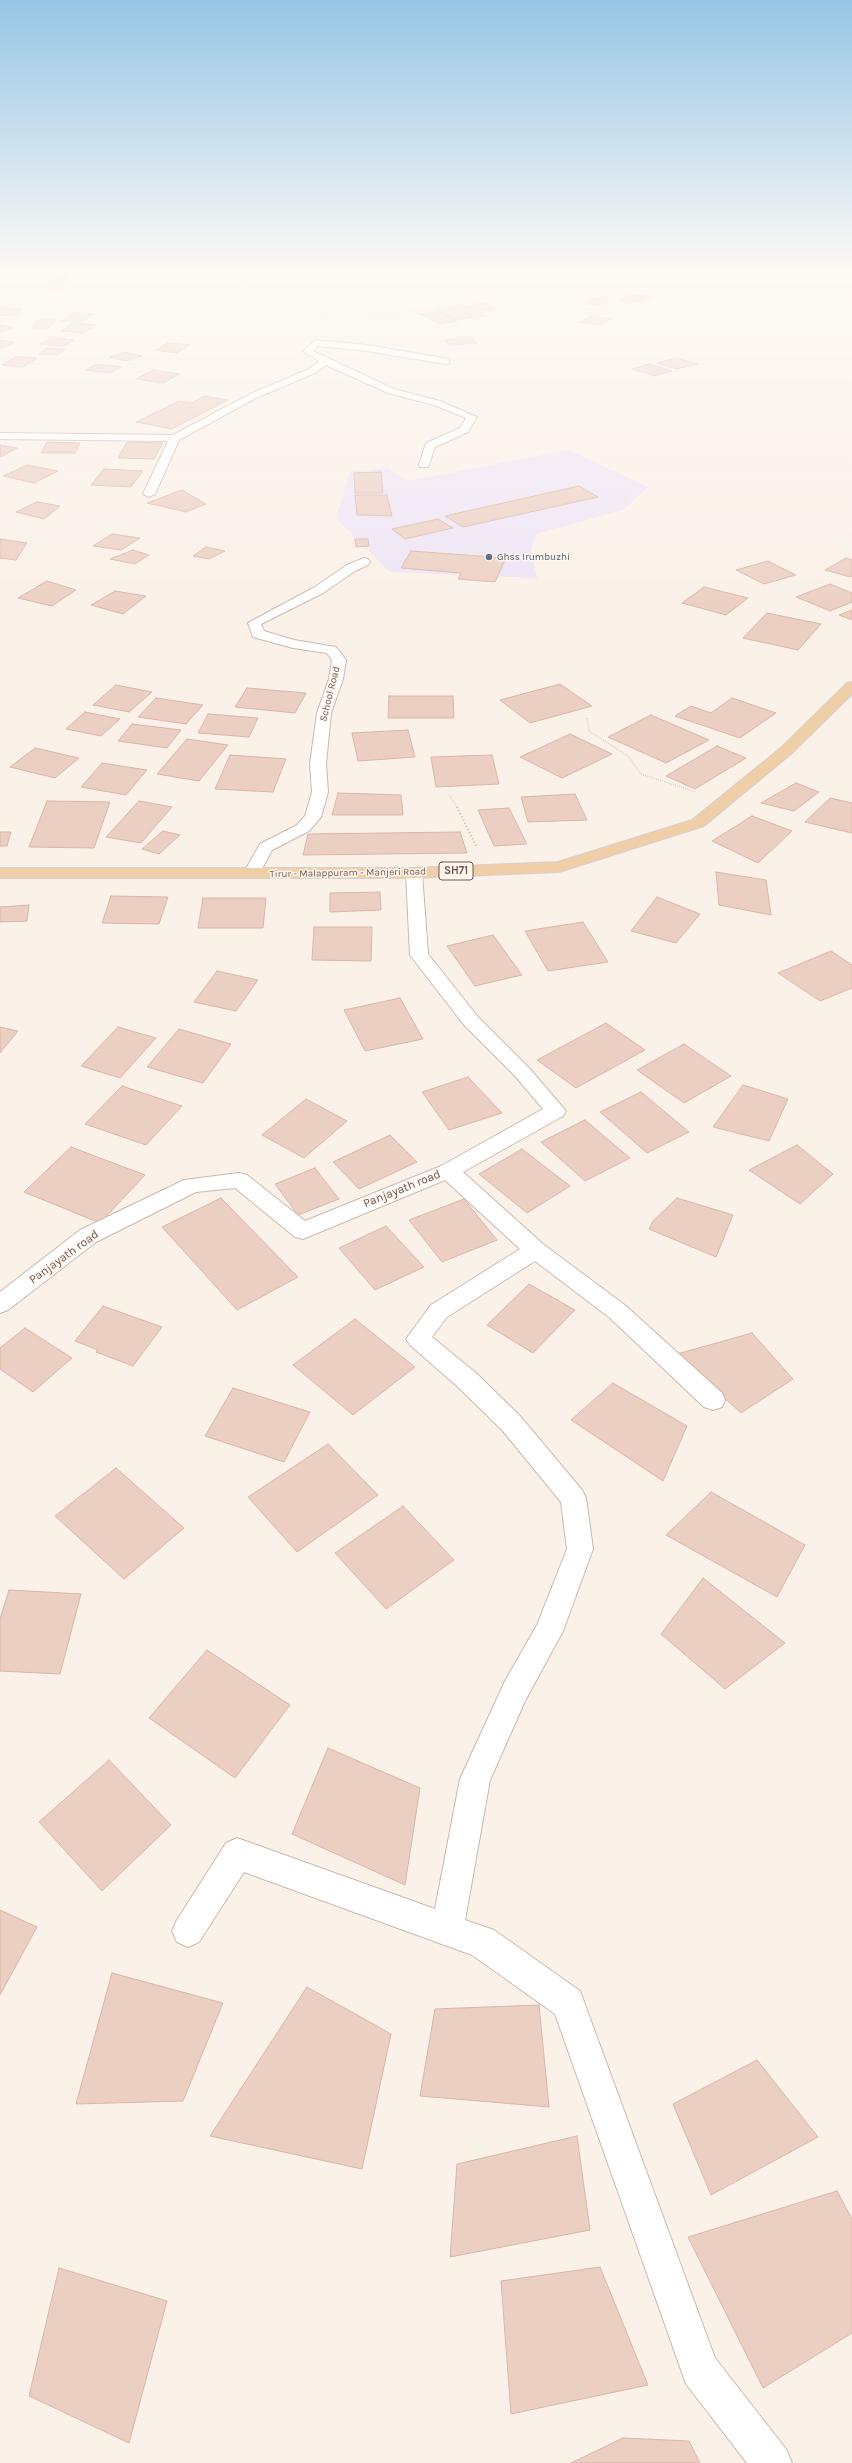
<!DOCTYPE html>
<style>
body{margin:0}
canvas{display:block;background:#faf1e8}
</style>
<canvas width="852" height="2463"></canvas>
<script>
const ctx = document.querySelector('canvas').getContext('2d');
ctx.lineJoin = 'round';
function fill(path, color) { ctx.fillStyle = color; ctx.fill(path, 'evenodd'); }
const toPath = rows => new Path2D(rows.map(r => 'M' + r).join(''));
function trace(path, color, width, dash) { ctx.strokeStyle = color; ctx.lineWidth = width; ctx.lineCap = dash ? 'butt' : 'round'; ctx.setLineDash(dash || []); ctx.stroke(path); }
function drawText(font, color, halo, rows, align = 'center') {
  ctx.font = font + ' Karla,sans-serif'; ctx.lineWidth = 3; ctx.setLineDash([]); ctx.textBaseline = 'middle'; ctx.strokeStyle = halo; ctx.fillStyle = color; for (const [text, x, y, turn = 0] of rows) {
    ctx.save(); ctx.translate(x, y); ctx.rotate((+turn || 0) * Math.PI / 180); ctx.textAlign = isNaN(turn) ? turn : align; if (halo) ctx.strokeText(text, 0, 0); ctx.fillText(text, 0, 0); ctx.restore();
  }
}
fill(toPath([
 [569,450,648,487,623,510,536,534,531,549,537,578,390,572,336,518,350,472,388,468,408,481]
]), '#eee4f6');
const building = toPath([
 [2,271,19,271,18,273,1,274,2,271],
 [42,274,67,274,66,278,40,278,42,274],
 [68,278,68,282,50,283,49,279,68,278],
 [106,282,125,285,114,289,95,287,106,282],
 [46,283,65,283,62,289,43,289,46,283],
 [628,294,652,297,643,303,621,300,628,294],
 [592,298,607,299,607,306,587,304,592,298],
 [485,303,495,309,483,311,472,305,485,303],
 [470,306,488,316,475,317,458,307,470,306],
 [3,308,23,309,13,316,0,315,0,310,3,308],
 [455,308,473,317,456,320,438,311,455,308],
 [437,312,457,321,440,324,420,314,437,312],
 [74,313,93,314,81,322,61,321,74,313],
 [592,316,612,319,599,325,579,322,592,316],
 [37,320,55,320,49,328,32,328,37,320],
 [73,323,96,325,84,333,61,331,73,323],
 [0,325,13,327,3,332,0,332,0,325],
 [471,337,477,343,450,345,444,340,471,337],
 [51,338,74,340,64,346,40,344,51,338],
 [0,340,15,342,5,347,0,347,0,340],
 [168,343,190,345,177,353,155,350,168,343],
 [46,348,65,349,58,355,39,354,46,348],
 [125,352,142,356,126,361,110,357,125,352],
 [17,356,37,358,22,367,2,365,17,356],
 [677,358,697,364,677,369,657,363,677,358],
 [97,364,122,367,110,373,85,370,97,364],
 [649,364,672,371,655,376,632,369,649,364],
 [153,370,180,374,163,383,136,379,153,370],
 [204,396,228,400,172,429,136,422,179,401,191,403,204,396],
 [47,442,80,443,75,453,41,453,47,442],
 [127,442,163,443,154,459,118,458,127,442],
 [0,445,17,448,1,457,0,445],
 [27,465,58,471,34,483,3,476,27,465],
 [104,469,143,471,131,487,91,485,104,469],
 [381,472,383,493,355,493,354,473,381,472],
 [579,486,598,497,463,527,445,516,579,486],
 [182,490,206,504,186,512,147,503,182,490],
 [355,495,387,495,392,516,357,515,355,495],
 [37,502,60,506,44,519,16,512,37,502],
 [438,519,453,528,405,539,392,529,438,519],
 [112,534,140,538,121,550,93,546,112,534],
 [0,539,27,543,16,560,0,558,0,539],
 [355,539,368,539,369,546,356,547,355,539],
 [206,547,225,551,209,559,193,556,206,547],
 [133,550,149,555,135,564,110,559,133,550],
 [411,551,506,558,495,582,458,579,461,573,401,568,411,551],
 [846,558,852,560,852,576,850,577,825,570,846,558],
 [768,561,796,575,764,584,736,570,768,561],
 [47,581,76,590,52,606,18,598,47,581],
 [830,584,852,593,852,602,830,611,796,597,830,584],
 [704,587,748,598,726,615,682,603,704,587],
 [115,591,146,596,123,614,91,605,115,591],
 [852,610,852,620,839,615,852,610],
 [767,613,821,624,798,650,743,638,767,613],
 [560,684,592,706,530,723,500,700,560,684],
 [116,685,152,692,129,712,93,705,116,685],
 [247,688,306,693,295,713,235,707,247,688],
 [389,696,453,696,454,718,388,718,389,696],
 [156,698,203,705,186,724,138,717,156,698],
 [732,698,776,713,740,738,675,716,691,706,711,713,732,698],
 [85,712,120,719,101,736,66,729,85,712],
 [208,714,258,718,249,737,198,733,208,714],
 [651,715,709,740,666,763,608,737,651,715],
 [132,724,181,730,167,748,118,741,132,724],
 [408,730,415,757,358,761,352,733,408,730],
 [570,734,612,754,562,778,520,757,570,734],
 [187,739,228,745,199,781,157,774,187,739],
 [717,746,746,758,695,789,666,776,717,746],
 [35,748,79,758,55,778,10,767,35,748],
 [230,755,286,759,273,792,215,789,230,755],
 [492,755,499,784,436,787,431,757,492,755],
 [102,763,147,770,126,795,81,787,102,763],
 [796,783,819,792,794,811,761,803,796,783],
 [338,793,401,795,403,815,332,815,338,793],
 [575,794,587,820,528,822,521,797,575,794],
 [830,798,852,803,852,833,805,822,830,798],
 [47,801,110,802,94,848,29,847,47,801],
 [139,801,172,807,141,843,106,837,139,801],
 [509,808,527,844,494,846,478,810,509,808],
 [752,816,792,831,758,863,712,841,752,816],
 [163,831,180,835,159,854,142,849,163,831],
 [0,832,11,832,7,846,0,846,0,832],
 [460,832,467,853,303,855,308,834,460,832],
 [716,872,766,880,771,915,719,905,716,872],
 [380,892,381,910,330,912,330,893,380,892],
 [111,896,168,897,159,924,102,923,111,896],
 [657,897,700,914,676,943,631,931,657,897],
 [203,898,266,898,263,928,198,928,203,898],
 [29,905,27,921,0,922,0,907,29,905],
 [583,922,608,962,548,971,525,931,583,922],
 [314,927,372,927,371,961,312,960,314,927],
 [493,935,522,975,475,986,447,946,493,935],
 [831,951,852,965,852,988,820,1001,778,973,831,951],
 [217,971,258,980,236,1011,194,1002,217,971],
 [400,998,423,1039,365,1051,344,1010,400,998],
 [606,1023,645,1050,576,1088,537,1060,606,1023],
 [0,1027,18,1031,0,1053,0,1027],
 [118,1027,156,1038,120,1078,81,1066,118,1027],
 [179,1029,231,1044,203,1083,147,1067,179,1029],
 [684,1044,731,1076,684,1103,637,1070,684,1044],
 [468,1077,502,1113,449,1130,422,1092,468,1077],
 [743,1085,788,1099,769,1141,713,1127,743,1085],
 [122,1086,182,1106,146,1145,85,1124,122,1086],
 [641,1092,689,1132,647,1153,600,1112,641,1092],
 [306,1099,347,1121,304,1158,262,1135,306,1099],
 [585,1120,630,1158,585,1181,541,1142,585,1120],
 [390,1135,417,1162,359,1189,333,1162,390,1135],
 [797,1145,833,1174,800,1204,749,1170,797,1145],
 [71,1147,145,1175,100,1223,24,1192,71,1147],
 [522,1149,570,1186,527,1213,479,1174,522,1149],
 [315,1168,339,1199,298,1215,275,1184,315,1168],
 [221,1198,298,1277,237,1310,162,1227,221,1198],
 [677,1198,733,1215,716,1257,649,1229,653,1221,677,1198],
 [464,1199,497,1240,442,1262,409,1220,464,1199],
 [386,1226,424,1267,375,1290,339,1248,386,1226],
 [529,1284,575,1310,533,1353,487,1325,529,1284],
 [103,1306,162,1327,133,1366,96,1352,98,1350,75,1341,103,1306],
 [355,1319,415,1367,353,1415,293,1365,355,1319],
 [25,1328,72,1358,33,1392,0,1369,0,1348,25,1328],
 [752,1333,793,1379,741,1413,677,1354,752,1333],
 [613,1383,687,1426,663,1481,571,1420,613,1383],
 [233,1388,310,1412,284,1462,205,1436,233,1388],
 [328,1444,378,1495,297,1552,248,1497,328,1444],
 [116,1468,184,1528,124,1579,55,1516,116,1468],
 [711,1492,805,1545,777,1597,666,1535,711,1492],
 [403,1506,454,1560,386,1609,335,1553,403,1506],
 [703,1578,785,1643,725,1689,661,1634,703,1578],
 [9,1590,81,1594,60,1674,0,1671,0,1619,9,1590],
 [207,1650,290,1705,235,1778,149,1718,207,1650],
 [328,1748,420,1788,405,1885,292,1834,328,1748],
 [109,1760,171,1825,102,1891,39,1822,109,1760],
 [0,1910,37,1927,0,1995,0,1910],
 [112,1973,223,2003,183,2101,76,2104,112,1973],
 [307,1987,391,2034,362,2169,210,2136,307,1987],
 [539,2005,549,2107,420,2096,435,2009,539,2005],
 [757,2060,818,2137,711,2195,673,2104,757,2060],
 [577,2136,590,2230,450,2257,457,2164,577,2136],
 [837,2191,852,2219,852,2333,763,2388,688,2237,837,2191],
 [600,2267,648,2385,511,2414,501,2281,600,2267],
 [59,2268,167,2301,129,2443,29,2396,59,2268],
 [623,2438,689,2441,700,2463,571,2463,623,2438]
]);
fill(building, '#eccfc3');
trace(building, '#ddb5a5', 1);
const minor = toPath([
 [316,340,367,345,449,359,449,363,446,364,367,351,318,346,313,351,394,389,440,401,477,417,468,432,435,447,428,467,420,467,419,465,426,443,460,428,466,418,434,405,388,393,326,365,315,373,256,398,179,440,155,494,149,497,143,494,168,441,0,439,0,433,173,435,250,394,309,369,319,361,303,351,316,340],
 [364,558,368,559,370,562,368,565,355,571,323,593,261,624,264,631,294,640,336,647,346,660,343,679,331,713,326,764,328,792,321,817,309,831,272,850,257,878,245,878,243,874,260,844,297,825,305,816,312,792,310,764,317,713,329,679,332,660,327,653,293,648,253,637,248,623,315,587,347,565,364,558],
 [414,868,420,869,422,873,428,954,478,1017,530,1069,566,1111,563,1116,463,1172,543,1244,626,1306,722,1393,725,1400,722,1407,713,1410,704,1407,610,1318,535,1261,447,1317,432,1337,476,1373,520,1416,582,1490,586,1498,593,1549,563,1631,525,1701,490,1780,465,1920,494,1930,580,1991,715,2358,786,2449,792,2463,747,2463,686,2384,555,2014,472,1955,244,1872,199,1942,188,1947,177,1942,172,1931,177,1920,226,1843,237,1838,435,1909,460,1779,505,1681,537,1625,567,1549,561,1502,502,1430,458,1387,410,1345,406,1339,431,1305,520,1249,445,1180,303,1239,295,1237,235,1188,196,1192,96,1242,8,1310,0,1313,0,1292,80,1230,184,1180,239,1173,247,1175,305,1221,441,1166,543,1109,516,1077,464,1025,410,955,406,873,408,869,414,868]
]);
const major = toPath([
 [852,682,852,694,792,753,704,826,559,872,414,878,0,878,0,868,414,868,558,862,692,820,782,747,847,683,852,682]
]);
trace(minor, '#cbb9af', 2);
trace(major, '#d7d0ce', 2);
trace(toPath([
 [213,271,216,277,283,288,313,300,327,310,325,321],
 [23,288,30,271],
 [349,322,482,302]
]), '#d1b3a6', 1, [0.5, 1]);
trace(toPath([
 [587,718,589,731,628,756,641,774,696,792],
 [449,795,458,808]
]), '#d1b3a6', 1.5, [0.5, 1.5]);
trace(toPath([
 [457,807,476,846]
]), '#d1b3a6', 2, [1, 2.5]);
fill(minor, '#fff');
fill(major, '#f0cfa8');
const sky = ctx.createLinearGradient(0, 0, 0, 616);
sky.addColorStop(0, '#97c5e5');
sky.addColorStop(0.44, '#fdf9f5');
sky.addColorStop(1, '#fdf9f500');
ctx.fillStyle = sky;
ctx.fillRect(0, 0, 852, 616);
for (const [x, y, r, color] of [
 [489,557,4,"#5c6f8a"]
]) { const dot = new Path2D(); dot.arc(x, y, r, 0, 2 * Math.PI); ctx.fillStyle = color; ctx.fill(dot); trace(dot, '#fdf6ee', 1.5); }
drawText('10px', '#4e5e75', '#fdf6ee', [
 ["Ghss Irumbuzhi",497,557]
], 'left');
drawText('10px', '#71584f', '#fdf6ee', [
 ["School Road",330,694,-76],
 ["Tirur - Malappuram - Manjeri Road",348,873,-1]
]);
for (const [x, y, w] of [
 [456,871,34]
]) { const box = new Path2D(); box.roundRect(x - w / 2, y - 9, w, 18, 3); ctx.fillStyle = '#fdf6ee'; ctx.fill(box); trace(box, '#71584f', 1); }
drawText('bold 11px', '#71584f', null, [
 ["SH71",456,871]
]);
drawText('12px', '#71584f', '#fdf6ee', [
 ["Panjayath road",402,1189,-22],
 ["Panjayath road",64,1257,-36]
]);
</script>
